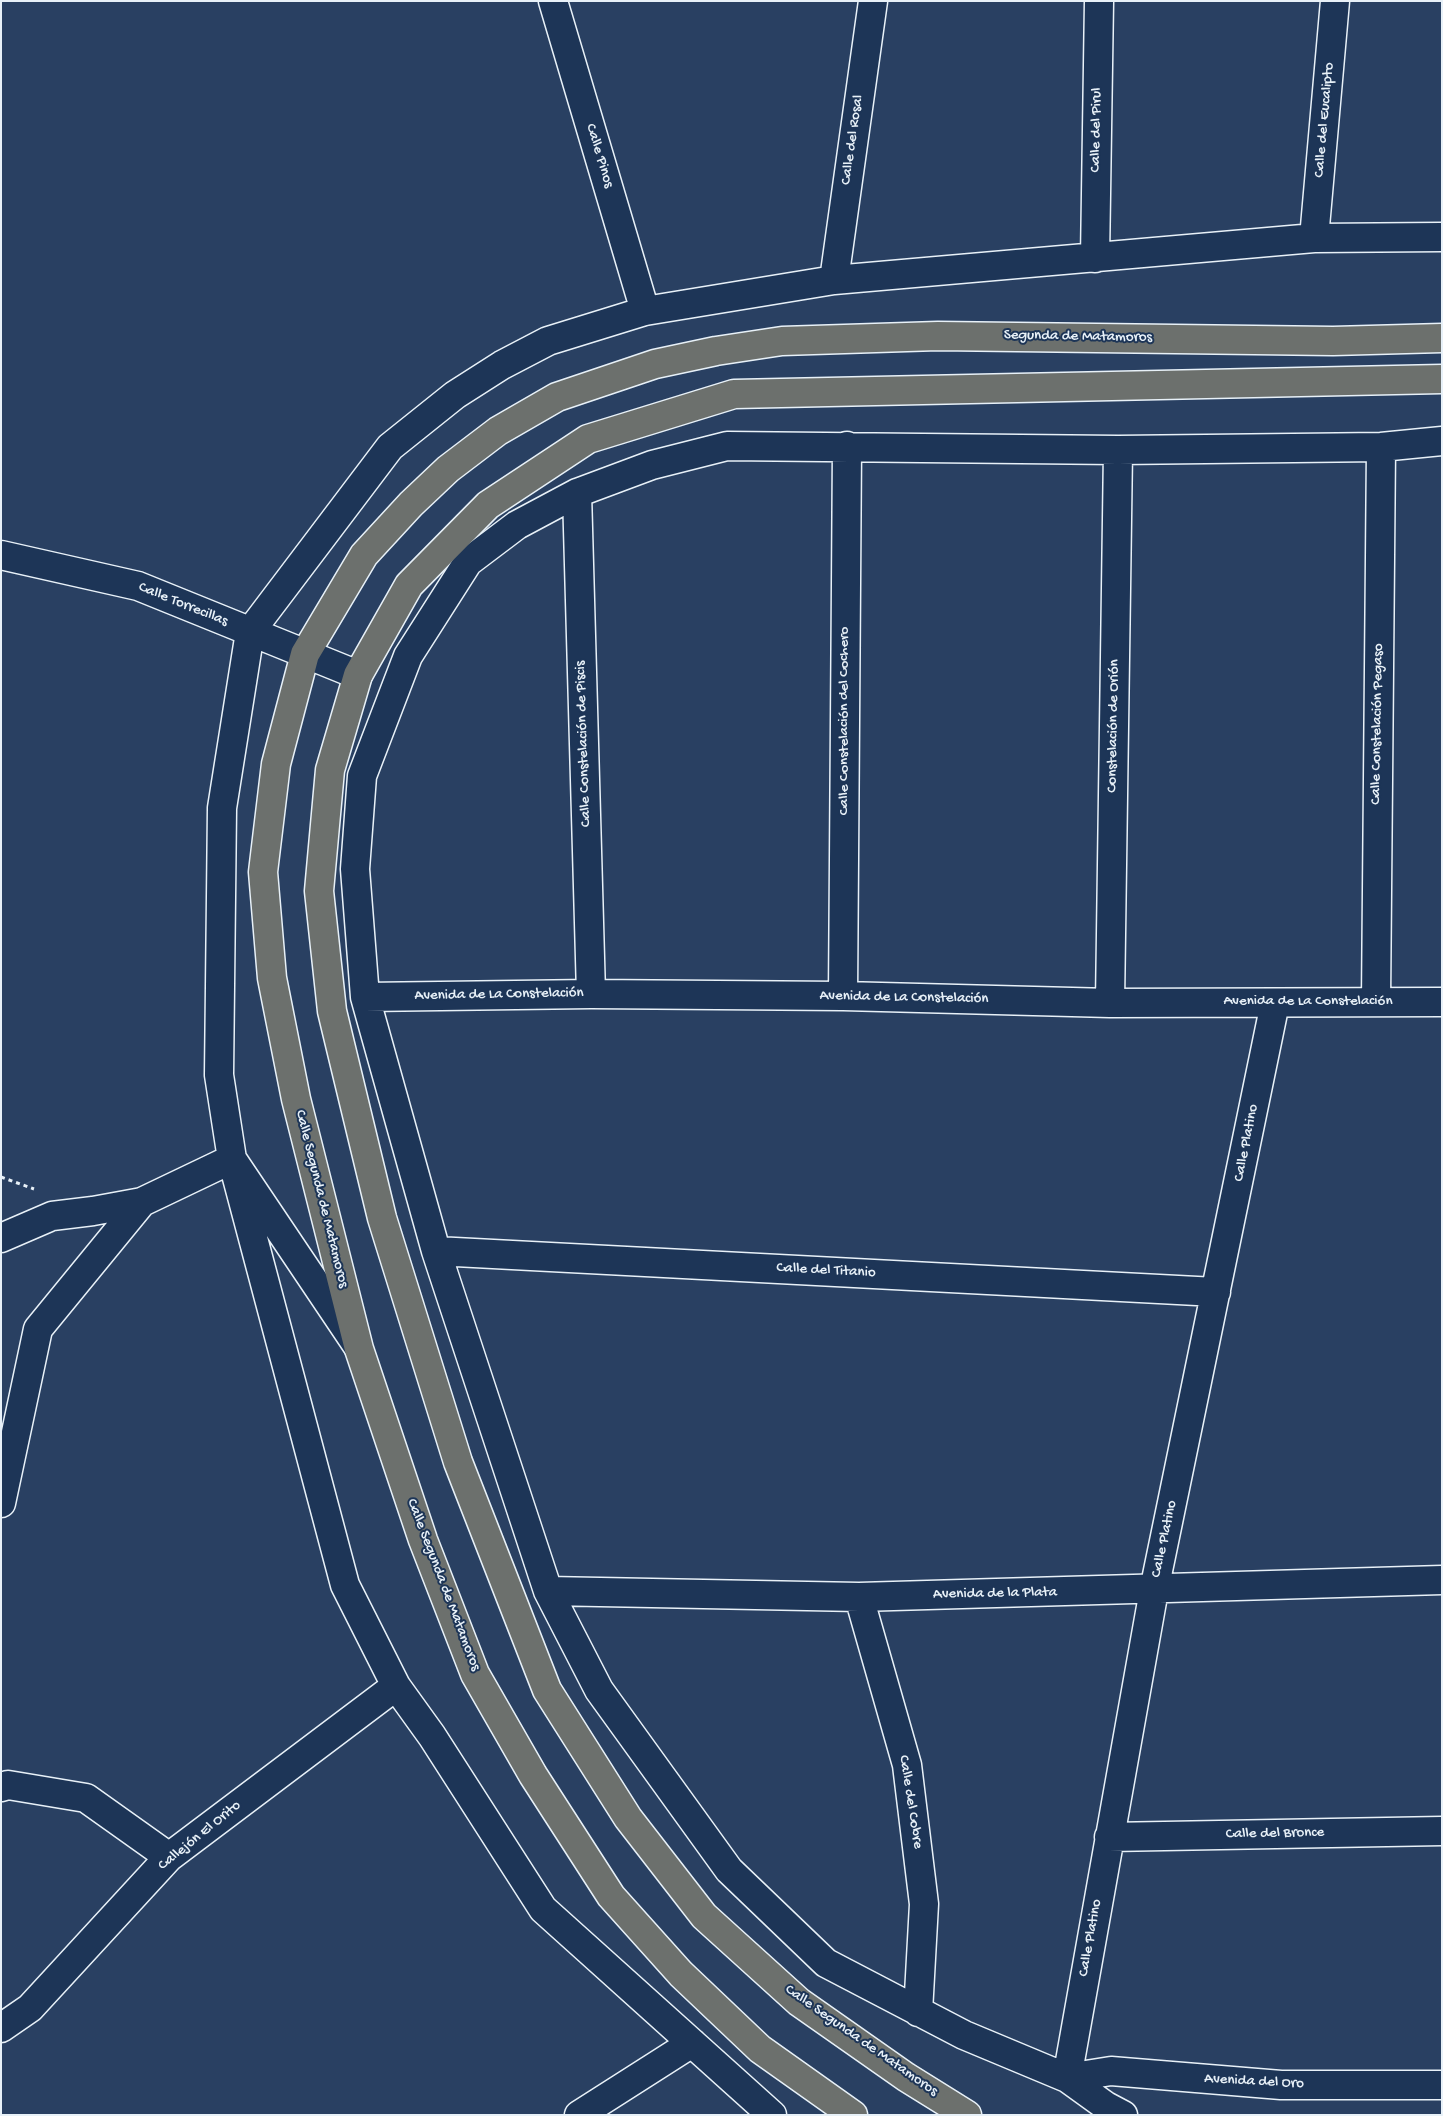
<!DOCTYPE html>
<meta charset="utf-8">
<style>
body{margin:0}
#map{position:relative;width:1443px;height:2116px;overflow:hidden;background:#294062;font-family:"Gochi Hand",sans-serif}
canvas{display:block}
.frame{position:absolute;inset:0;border:2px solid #e8f1f8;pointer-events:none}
</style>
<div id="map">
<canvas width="1443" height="2116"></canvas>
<div class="frame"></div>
</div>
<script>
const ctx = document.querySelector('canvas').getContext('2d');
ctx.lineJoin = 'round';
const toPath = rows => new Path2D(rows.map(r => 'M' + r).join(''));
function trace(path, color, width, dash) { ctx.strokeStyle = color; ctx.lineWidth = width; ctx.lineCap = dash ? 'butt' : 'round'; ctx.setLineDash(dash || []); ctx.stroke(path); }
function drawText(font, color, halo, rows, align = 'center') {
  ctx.font = font + ' "Gochi Hand",sans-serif'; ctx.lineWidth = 4; ctx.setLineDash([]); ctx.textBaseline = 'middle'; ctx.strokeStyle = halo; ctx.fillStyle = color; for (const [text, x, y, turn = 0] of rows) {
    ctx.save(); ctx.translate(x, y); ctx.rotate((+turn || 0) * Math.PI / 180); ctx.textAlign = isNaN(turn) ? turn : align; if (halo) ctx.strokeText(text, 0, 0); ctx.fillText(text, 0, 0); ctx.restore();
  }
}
const minor = toPath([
 [553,1,645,311],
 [1314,238,1335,1],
 [1095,258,1099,1],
 [834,280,873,1],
 [577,493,591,994],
 [1,555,138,586,358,675],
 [843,996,847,446],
 [365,997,591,994,843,996,1110,1003,1442,1002],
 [1376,1001,1381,447],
 [1110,1003,1118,450],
 [1,1238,52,1216,93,1211,142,1202,232,1159,357,1345],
 [436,1251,1216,1292],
 [1,1503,38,1329,142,1202],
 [548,1591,859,1597,1442,1580],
 [859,1597,907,1765,924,1904,918,2012],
 [1,1787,8,1785,86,1798,169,1857],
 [1109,1837,1442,1831],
 [1,2028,30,2008,169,1857,396,1686],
 [1067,2078,1154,1590,1275,1003],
 [1067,2078,1111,2071,1281,2085,1442,2085],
 [579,2115,692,2043],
 [772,2115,543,1909,432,1736,396,1686,345,1585,232,1159,219,1075,222,808,250,632,390,447,455,395,502,365,548,341,645,311,834,280,1314,238,1442,237],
 [1123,2115,1106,2106,1067,2078,964,2035,826,1963,729,1870,599,1690,548,1591,436,1251,365,997,355,869,362,776,408,656,468,562,517,525,577,493,652,465,727,446,1118,450,1381,447,1442,441]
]);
const major = toPath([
 [853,2115,760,2049,681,1974,611,1896,533,1775,475,1674,423,1540,359,1349,296,1099,272,978,263,872,276,764,305,654,364,555,411,504,448,469,498,431,557,397,655,364,716,351,782,341,938,336,1333,341,1442,338],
 [967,2115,906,2077,799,2002,704,1916,628,1818,547,1690,458,1462,382,1218,332,1011,319,891,330,770,358,675,409,585,488,505,588,439,734,394,1442,379]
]);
trace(minor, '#e8f1f8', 31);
trace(major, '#e8f1f8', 31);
trace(toPath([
 [1,1177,34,1189]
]), '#e8f1f8', 3, [4, 4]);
trace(minor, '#1d3557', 28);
trace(major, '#6c706d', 28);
drawText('15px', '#e8f1f8', '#1d3557', [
 ["Calle del Eucalipto",1325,120,-85],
 ["Calle del Pirul",1097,130,-89],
 ["Calle del Rosal",853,140,-82],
 ["Calle Pinos",599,156,73],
 ["Segunda de Matamoros",1078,337,1],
 ["Calle Torrecillas",183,605,22],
 ["Calle Constelación del Cochero",845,721,-90],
 ["Calle Constelación Pegaso",1378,724,-89],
 ["Constelación de Orión",1114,726,-89],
 ["Calle Constelación de Piscis",584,744,-92],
 ["Avenida de La Constelación",499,995,-1],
 ["Avenida de La Constelación",904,998,1],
 ["Avenida de La Constelación",1308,1002],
 ["Calle Platino",1247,1143,-79],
 ["Calle Segunda de Matamoros",321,1199,76],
 ["Calle del Titanio",826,1271,3],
 ["Calle Platino",1165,1539,-78],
 ["Calle Segunda de Matamoros",443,1585,69],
 ["Avenida de la Plata",995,1594,-1],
 ["Calle del Cobre",910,1802,81],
 ["Calle del Bronce",1275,1834,-1],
 ["Callejón El Orito",200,1836,-39],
 ["Calle Platino",1091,1938,-80],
 ["Calle Segunda de Matamoros",861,2041,35],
 ["Avenida del Oro",1254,2082,3]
]);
</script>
